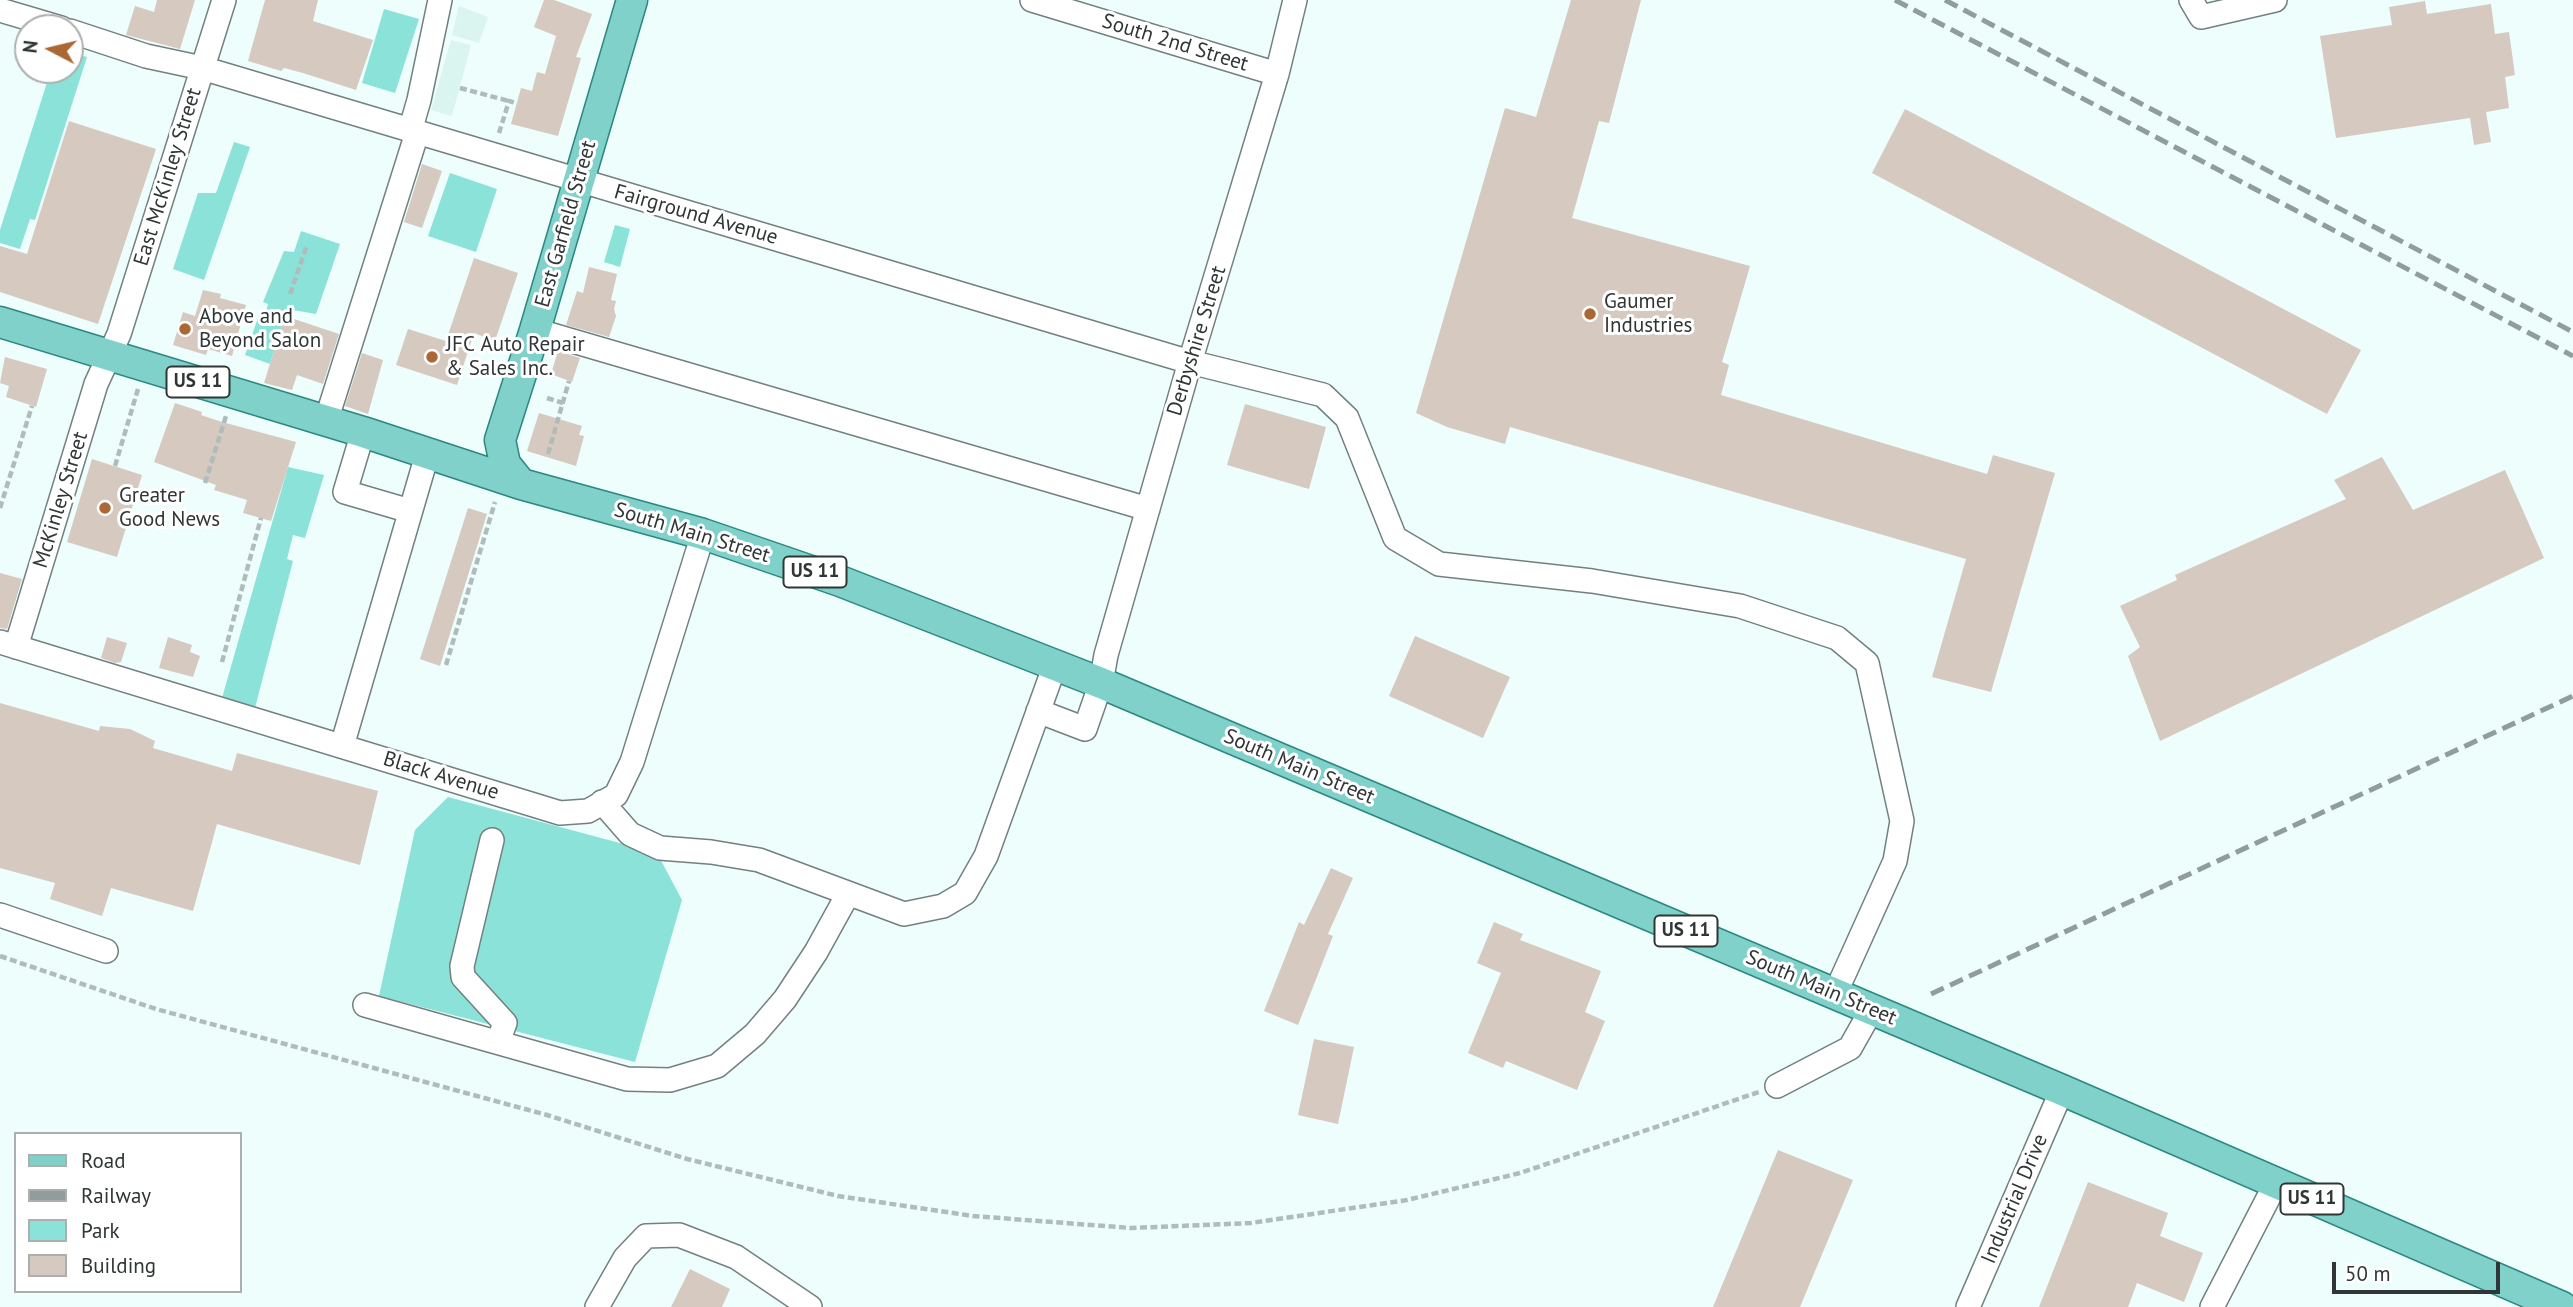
<!DOCTYPE html>
<style>
body{margin:0}
#map{position:relative;width:2573px;height:1307px;overflow:hidden;background:#edfefc;font-family:"PT Sans",sans-serif}
canvas{display:block}
.legend{position:absolute;left:14px;top:1132px;width:228px;height:161px;box-sizing:border-box;background:#fff;border:2px solid #acafae;margin:0;padding:9px 12px;list-style:none;font-size:21px;color:#2f3635}
.legend li{display:flex;align-items:center;gap:14px;height:35px}
.legend b{width:35px;border:2px solid #acafae}
.north{position:absolute;left:14px;top:14px;width:70px;height:70px;box-sizing:border-box;background:#fff;border:2px solid #acafae;border-radius:50%;rotate:277deg;font-size:19px;font-weight:700;line-height:28px;text-align:center;color:#2f3635}
.north::after{content:'';display:block;margin:auto;width:24px;height:32px;background:#ab6835;clip-path:polygon(50% 0,100% 100%,50% 72%,0 100%)}
.scale{position:absolute;left:2332px;top:1262px;width:168px;height:32px;box-sizing:border-box;border:4px solid #2f3635;border-top:0;padding-left:9px;font-size:21px;line-height:24px;white-space:nowrap;color:#2f3635;-webkit-text-stroke:5px #fff;paint-order:stroke}
</style>
<div id="map">
<canvas width="2573" height="1307"></canvas>
<ul class="legend">
<li><b style="height:9px;background:#7fd1ca"></b>Road</li>
<li><b style="height:9px;background:#919d9c"></b>Railway</li>
<li><b style="height:19px;background:#8ae2d8"></b>Park</li>
<li><b style="height:19px;background:#d5c9c0"></b>Building</li>
</ul>
<div class="north">N</div>
<div class="scale">50 m</div>
</div>
<script>
const ctx = document.querySelector('canvas').getContext('2d');
ctx.lineJoin = 'round';
function fill(path, color) { ctx.fillStyle = color; ctx.fill(path, 'evenodd'); }
const toPath = rows => new Path2D(rows.map(r => 'M' + r).join(''));
function trace(path, color, width, dash) { ctx.strokeStyle = color; ctx.lineWidth = width; ctx.lineCap = dash ? 'butt' : 'round'; ctx.setLineDash(dash || []); ctx.stroke(path); }
function drawText(font, color, halo, rows, align = 'center') {
  ctx.font = font + ' "PT Sans",sans-serif'; ctx.lineWidth = 6; ctx.setLineDash([]); ctx.textBaseline = 'middle'; ctx.strokeStyle = halo; ctx.fillStyle = color; for (const [text, x, y, turn = 0] of rows) {
    ctx.save(); ctx.translate(x, y); ctx.rotate((+turn || 0) * Math.PI / 180); ctx.textAlign = isNaN(turn) ? turn : align; if (halo) ctx.strokeText(text, 0, 0); ctx.fillText(text, 0, 0); ctx.restore();
  }
}
fill(toPath([
 [459,6,488,17,479,43,452,35],
 [451,40,471,45,452,116,431,110]
]), '#daf4f0');
fill(toPath([
 [384,9,419,19,395,93,362,83],
 [70,52,87,57,35,220,30,219,20,249,0,243,0,230,51,70,70,70],
 [234,142,250,147,204,280,173,269,198,193,216,193],
 [450,173,497,189,476,252,428,236],
 [615,225,630,229,620,267,604,262],
 [301,231,340,244,316,314,293,310,286,313,270,364,245,355,259,315,265,315,268,304,263,302,284,251,294,252],
 [288,467,324,475,305,538,293,535,287,559,293,561,255,708,222,698],
 [448,797,657,853,682,900,635,1062,379,996,415,830]
]), '#8ae2d8');
fill(toPath([
 [157,0,195,0,180,49,126,35,135,6,154,12],
 [265,0,318,0,313,21,373,40,356,90,303,73,284,68,281,71,248,61],
 [544,0,554,0,592,14,576,57,581,58,558,136,511,124,521,88,532,91,537,72,545,74,556,36,534,27],
 [1571,0,1641,0,1609,123,1599,121,1572,218,1750,266,1722,362,1729,365,1721,395,1987,474,1993,455,2055,473,1991,692,1932,677,1966,559,1510,427,1505,444,1447,427,1416,413,1505,108,1536,117],
 [2425,1,2427,14,2491,4,2495,34,2509,32,2515,75,2505,77,2509,108,2486,112,2491,142,2474,145,2470,118,2336,138,2320,36,2392,25,2389,7],
 [1905,109,2361,350,2327,414,1872,173],
 [69,121,156,149,98,324,0,292,0,246,27,254],
 [422,164,442,171,422,228,404,222],
 [474,258,518,273,495,341,474,333,457,385,396,365,408,329,446,341],
 [589,267,617,274,611,300,616,301,614,309,616,316,609,337,566,325,577,291,583,293],
 [203,290,221,294,220,298,246,305,232,356,208,349,206,355,173,345,183,312,195,316],
 [285,316,339,334,323,384,297,375,292,390,264,383],
 [558,351,580,358,572,382,551,374],
 [362,353,383,360,368,414,345,406],
 [5,357,47,369,36,407,6,397,9,386,0,383],
 [175,403,202,412,201,415,222,422,296,442,271,521,243,513,247,500,214,490,216,485,154,462],
 [1245,404,1326,427,1309,489,1227,465],
 [539,413,582,426,579,435,584,436,576,466,527,451],
 [2382,457,2413,510,2505,470,2544,558,2160,741,2128,656,2140,647,2120,606,2177,580,2175,575,2346,499,2334,480],
 [92,459,142,475,117,557,67,542],
 [468,508,487,514,440,666,420,659],
 [0,573,22,579,7,629,0,628],
 [1415,636,1510,677,1483,738,1389,696],
 [107,637,127,643,121,662,115,663,101,658],
 [168,637,192,645,190,652,200,656,193,677,159,668],
 [0,703,99,731,100,726,130,729,155,741,153,748,232,771,237,753,378,791,360,865,217,824,193,911,111,888,102,916,50,899,55,883,0,868],
 [1331,868,1353,878,1328,934,1333,936,1298,1025,1264,1011,1299,922,1304,925],
 [1494,922,1523,934,1520,940,1601,971,1585,1012,1605,1021,1577,1090,1506,1061,1503,1068,1468,1053,1501,973,1477,963],
 [1314,1039,1354,1047,1338,1124,1298,1115],
 [1778,1150,1853,1180,1800,1307,1713,1307],
 [2088,1182,2168,1213,2160,1236,2203,1253,2184,1302,2137,1283,2128,1307,2039,1307],
 [690,1269,730,1289,722,1307,671,1307]
]), '#d5c9c0');
const minor = toPath([
 [1032,0,1277,74],
 [2191,0,2201,17,2275,0],
 [0,10,61,28],
 [70,31,146,56,202,68,1190,362,1323,395,1347,418,1395,538,1439,564,1592,581,1740,606,1837,638,1867,663,1902,821,1895,861,1835,994],
 [410,131,419,100,440,0],
 [535,330,1148,509],
 [326,421,417,133],
 [363,432,345,492,410,511],
 [0,642,560,813,588,811,616,795,632,762,703,534],
 [16,647,96,384,119,334,224,0],
 [1038,711,1085,729,1101,683,1106,655,1190,362,1277,74,1295,0],
 [342,746,427,455],
 [602,802,630,834,660,848,711,852,759,860,904,914,943,906,965,893,986,856,1055,665],
 [492,840,462,966,463,977,505,1023,498,1042],
 [0,915,106,951],
 [365,1005,627,1079,670,1080,717,1066,755,1034,785,999,816,952,848,894],
 [1777,1086,1850,1048,1872,1009],
 [597,1307,625,1258,646,1236,679,1235,736,1257,810,1307],
 [1968,1307,2062,1090],
 [2212,1307,2276,1183]
]);
const major = toPath([
 [0,322,363,432,521,484,703,534,840,581,1101,683,2062,1090,2562,1307],
 [521,484,505,464,500,440,535,330,632,0]
]);
trace(minor, '#72817f', 26);
trace(major, '#2b877f', 33);
trace(toPath([
 [460,88,509,101],
 [499,133,509,101,516,103],
 [290,294,307,245],
 [547,398,563,403],
 [548,454,569,381],
 [115,466,138,389],
 [205,483,226,416],
 [0,508,32,406],
 [222,662,261,518],
 [446,665,495,502],
 [0,956,156,1009,547,1115,687,1159,838,1196,973,1216,1131,1228,1251,1223,1407,1200,1520,1173,1759,1092]
]), '#afbcbb', 4.5, [7, 3.5]);
trace(minor, '#fff', 23);
trace(major, '#7fd1ca', 30);
trace(toPath([
 [1895,0,2573,356],
 [1945,0,2573,332],
 [1931,994,2573,696]
]), '#919d9c', 5, [14, 7]);
for (const [x, y, r, color] of [
 [1590,314,7,"#ab6835"],
 [185,329,7,"#ab6835"],
 [432,357,7,"#ab6835"],
 [105,508,7,"#ab6835"]
]) { const dot = new Path2D(); dot.arc(x, y, r, 0, 2 * Math.PI); ctx.fillStyle = color; ctx.fill(dot); trace(dot, '#fff', 2.5); }
for (const [x, y, w] of [
 [198,382,63],
 [815,572,63],
 [1686,931,63],
 [2312,1199,63]
]) { const box = new Path2D(); box.roundRect(x - w / 2, y - 15.5, w, 31, 5); ctx.fillStyle = '#fff'; ctx.fill(box); trace(box, '#2f3635', 2); }
drawText('bold 19px', '#2f3635', null, [
 ["US 11",198,382],
 ["US 11",815,572],
 ["US 11",1686,931],
 ["US 11",2312,1199]
]);
drawText('21px', '#2f3635', '#fff', [
 ["South 2nd Street",1175,43,17],
 ["East McKinley Street",168,177,-73],
 ["Fairground Avenue",696,215,16],
 ["East Garfield Street",566,224,-74],
 ["Derbyshire Street",1197,341,-73],
 ["McKinley Street",61,500,-73],
 ["South Main Street",692,533,17],
 ["South Main Street",1299,767,23],
 ["Black Avenue",441,776,17],
 ["South Main Street",1821,988,23],
 ["Industrial Drive",2015,1199,-67]
]);
drawText('21px', '#2f3635', '#fff', [
 ["Gaumer",1604,302],
 ["Industries",1604,326],
 ["Above and",199,317],
 ["Beyond Salon",199,341],
 ["JFC Auto Repair",446,345],
 ["& Sales Inc.",446,369],
 ["Greater",119,496],
 ["Good News",119,520]
], 'left');
</script>
